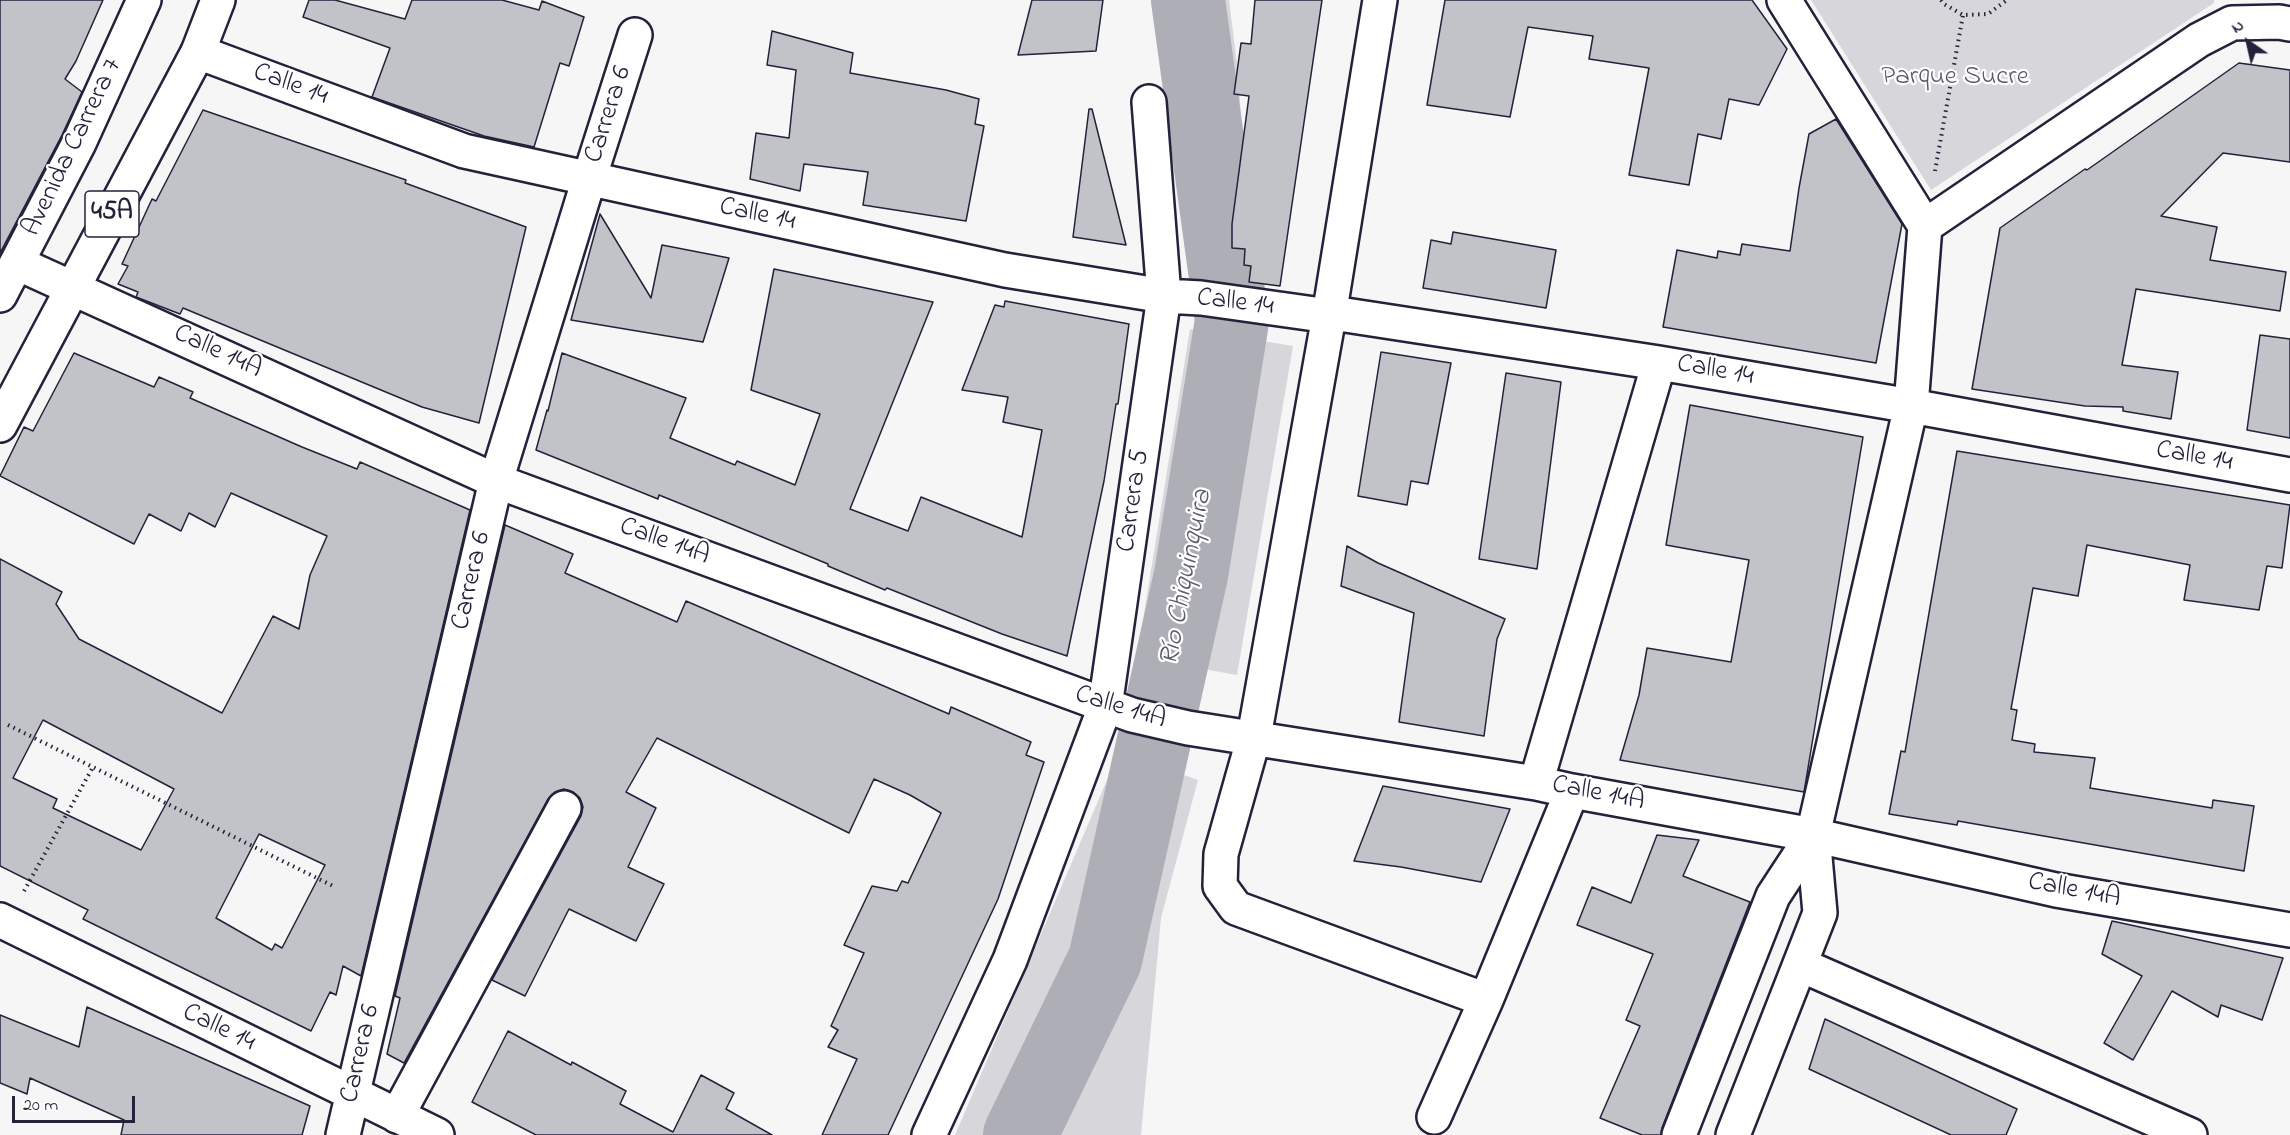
<!DOCTYPE html>
<meta charset="utf-8">
<style>
body{margin:0}
#map{position:relative;width:2290px;height:1135px;overflow:hidden;background:#f6f6f7;font-family:"Indie Flower",sans-serif}
canvas{display:block}
.north{position:absolute;left:2218px;top:12px;width:60px;height:60px;-webkit-text-stroke:4px #fff;paint-order:stroke;rotate:326deg;font-size:16px;font-weight:700;line-height:24px;text-align:center;color:#22223b}
.north::after{content:'';display:block;margin:auto;width:21px;height:27px;background:#22223b;clip-path:polygon(50% 0,100% 100%,50% 72%,0 100%)}
.scale{position:absolute;left:12px;top:1096px;width:123px;height:27px;box-sizing:border-box;border:3px solid #22223b;border-top:0;padding-left:8px;font-size:18px;line-height:21px;white-space:nowrap;color:#22223b;-webkit-text-stroke:4px #fff;paint-order:stroke}
</style>
<div id="map">
<canvas width="2290" height="1135"></canvas>
<div class="north">N</div>
<div class="scale">20 m</div>
</div>
<script>
const ctx = document.querySelector('canvas').getContext('2d');
ctx.lineJoin = 'round';
function fill(path, color) { ctx.fillStyle = color; ctx.fill(path, 'evenodd'); }
const toPath = rows => new Path2D(rows.map(r => 'M' + r).join(''));
function trace(path, color, width, dash) { ctx.strokeStyle = color; ctx.lineWidth = width; ctx.lineCap = dash ? 'butt' : 'round'; ctx.setLineDash(dash || []); ctx.stroke(path); }
function drawText(font, color, halo, rows, align = 'center') {
  ctx.font = font + ' "Indie Flower",sans-serif'; ctx.lineWidth = 4.5; ctx.setLineDash([]); ctx.textBaseline = 'middle'; ctx.strokeStyle = halo; ctx.fillStyle = color; for (const [text, x, y, turn = 0] of rows) {
    ctx.save(); ctx.translate(x, y); ctx.rotate((+turn || 0) * Math.PI / 180); ctx.textAlign = isNaN(turn) ? turn : align; if (halo) ctx.strokeText(text, 0, 0); ctx.fillText(text, 0, 0); ctx.restore();
  }
}
fill(toPath([
 [1154,0,1229,0,1239,80,1248,266,1190,264],
 [1811,0,2214,0,2214,3,1931,190],
 [1190,329,1293,346,1237,675,1137,657],
 [1119,752,1198,780,1161,918,1141,1135,955,1135]
]), '#d7d7db');
trace(toPath([
 [1020,1135,1105,960,1191,575,1232,321,1188,0]
]), '#aeaeb7', 74);
const building = toPath([
 [0,0,103,0,76,61,65,79,82,92,62,135,0,253,0,0],
 [309,0,335,0,405,19,412,0,502,0,539,10,542,1,584,17,569,66,560,63,534,147,484,136,372,97,390,48,303,17,309,0],
 [1032,0,1103,0,1096,51,1018,55,1032,0],
 [1255,0,1322,0,1280,286,1249,282,1251,266,1244,265,1245,249,1232,248,1232,224,1249,96,1234,94,1241,43,1251,44,1255,0],
 [1445,0,1752,0,1787,49,1759,105,1729,99,1721,139,1698,134,1689,185,1629,175,1649,68,1589,59,1593,36,1528,27,1510,117,1427,105,1445,0],
 [772,31,853,53,850,73,946,90,979,99,975,124,984,126,966,221,863,205,868,172,804,164,800,191,750,179,756,133,789,138,796,70,767,65,772,31],
 [2239,63,2290,70,2290,162,2223,153,2161,216,2217,227,2210,260,2286,272,2280,311,2136,289,2122,365,2178,372,2171,419,2123,411,2123,407,2085,406,1972,389,2000,228,2085,169,2087,170,2239,63],
 [1089,109,1092,109,1126,245,1073,237,1089,109],
 [203,110,406,180,405,183,526,227,479,423,422,407,183,308,180,314,136,297,138,292,118,284,128,266,122,264,152,199,156,201,203,110],
 [1836,119,1902,224,1876,363,1663,327,1677,250,1717,258,1718,251,1740,255,1742,244,1790,251,1799,188,1809,134,1836,119],
 [600,214,651,298,662,245,729,258,703,342,571,320,600,214],
 [1453,232,1556,250,1546,308,1423,288,1431,240,1451,244,1453,232],
 [774,269,933,302,850,509,908,531,921,497,1022,537,1042,430,1003,422,1008,397,962,390,995,305,1004,307,1005,301,1129,324,1118,404,1116,404,1104,481,1067,656,1002,634,887,588,885,590,828,566,828,564,716,518,659,495,658,499,536,450,547,410,548,411,562,353,686,398,670,438,735,465,737,461,795,485,820,414,751,390,774,269],
 [2260,335,2290,339,2290,438,2247,430,2260,335],
 [1381,352,1451,363,1428,484,1411,481,1407,505,1358,496,1381,352],
 [74,353,154,387,159,377,193,392,190,398,302,447,357,469,360,462,470,510,361,976,343,966,336,995,330,992,311,1031,83,919,88,910,0,866,0,559,62,592,56,604,79,639,222,713,273,616,299,629,310,575,327,536,231,493,215,527,189,513,181,531,149,514,134,544,0,476,24,427,33,431,74,353],
 [43,720,174,789,141,850,53,808,57,799,13,778,43,720],
 [259,834,325,865,282,948,275,944,272,950,216,918,259,834],
 [1506,373,1561,382,1537,569,1479,559,1506,373],
 [1690,405,1863,437,1804,792,1620,760,1639,695,1647,648,1731,662,1749,560,1666,545,1690,405],
 [1957,451,2290,505,2282,568,2267,566,2259,610,2184,600,2190,565,2087,545,2078,596,2033,588,2011,709,2017,710,2012,740,2035,744,2034,752,2095,758,2090,788,2212,808,2213,800,2254,806,2244,871,1958,821,1957,825,1889,814,1901,751,1905,752,1957,451],
 [505,525,573,554,565,573,677,622,686,601,949,714,951,707,1031,742,1026,755,1044,762,998,899,888,1135,822,1135,857,1059,828,1047,838,1030,831,1026,864,953,844,945,872,886,897,891,902,881,908,883,941,813,910,795,874,779,849,833,657,738,626,792,656,808,628,867,664,884,636,941,569,909,525,996,492,980,581,816,583,807,580,798,573,792,564,789,555,792,548,799,404,1063,387,1054,400,998,395,996,505,525],
 [1347,546,1378,563,1505,619,1497,639,1484,736,1399,722,1414,613,1341,586,1347,546],
 [1383,786,1510,809,1481,882,1401,867,1354,861,1383,786],
 [1657,835,1699,840,1683,876,1750,902,1662,1128,1661,1135,1642,1135,1600,1118,1640,1026,1626,1020,1653,954,1577,925,1592,887,1631,903,1657,835],
 [2112,921,2283,958,2262,1020,2221,1005,2218,1017,2172,991,2133,1060,2104,1043,2142,976,2102,954,2112,921],
 [87,1007,310,1106,302,1135,121,1135,124,1120,30,1078,27,1094,0,1083,0,1015,79,1047,87,1007],
 [1825,1019,2017,1109,2006,1135,1951,1135,1809,1069,1825,1019],
 [508,1031,571,1065,572,1062,626,1091,620,1104,673,1132,701,1075,734,1093,726,1109,772,1135,536,1135,472,1102,508,1031]
]);
fill(building, '#c2c2c9');
trace(building, '#22223b', 1.5);
const minor = toPath([
 [1380,0,1329,316,1254,737,1221,854,1220,886,1236,908,1486,1000],
 [198,52,464,151,1005,270,1164,296,1201,298,1329,316,1339,314,1659,363,1911,406,2290,475],
 [1925,226,2199,40,2232,23,2279,22,2290,24],
 [17,263,496,481,1132,715,1188,728,1536,783,1572,791,1813,835,2056,890,2290,930],
 [1536,783,1659,363],
 [0,920,437,1135],
 [1801,965,2190,1135],
 [397,1116,564,808],
 [1434,1117,1486,1000,1572,791],
 [343,1135,496,481,589,179,635,35],
 [929,1135,1010,960,1105,707,1164,296,1149,102],
 [1679,1135,1773,896,1813,835,1911,406,1925,226,1784,0],
 [1733,1135,1820,913,1813,835]
]);
const major = toPath([
 [0,295,79,143,144,0],
 [0,425,198,52,218,0]
]);
trace(minor, '#22223b', 38);
trace(major, '#22223b', 38);
trace(toPath([
 [1941,0,1944,4,1963,15,1988,14,2007,0],
 [1935,171,1963,15],
 [8,725,333,886],
 [24,891,93,767]
]), '#22223b', 4, [1.5, 4.5]);
trace(minor, '#fff', 33);
trace(major, '#fff', 33);
for (const [x, y, w] of [
 [112,214,54]
]) { const box = new Path2D(); box.roundRect(x - w / 2, y - 23, w, 46, 4.5); ctx.fillStyle = '#fff'; ctx.fill(box); trace(box, '#22223b', 1.5); }
drawText('bold 26px', '#22223b', null, [
 ["45A",112,214]
]);
drawText('27px', '#58586b', '#fff', [
 ["Parque Sucre",1955,79]
]);
drawText('27px', '#22223b', '#fff', [
 ["Calle 14",290,86,20],
 ["Carrera 6",610,115,-72],
 ["Avenida Carrera 7",74,148,-64],
 ["Calle 14",757,216,12],
 ["Calle 14",1235,304,7],
 ["Calle 14A",217,353,25],
 ["Calle 14",1715,372,10],
 ["Calle 14",2194,458,10],
 ["Carrera 5",1135,501,-82],
 ["Calle 14A",664,543,20],
 ["Carrera 6",473,581,-77],
 ["Calle 14A",1120,709,17],
 ["Calle 14A",1598,795,11],
 ["Calle 14A",2074,892,11],
 ["Calle 14",218,1029,26],
 ["Carrera 6",362,1054,-77]
]);
drawText('italic 28px', '#5a5a6d', '#fff', [
 ["Río Chiquinquira",1188,578,-79]
]);
</script>
